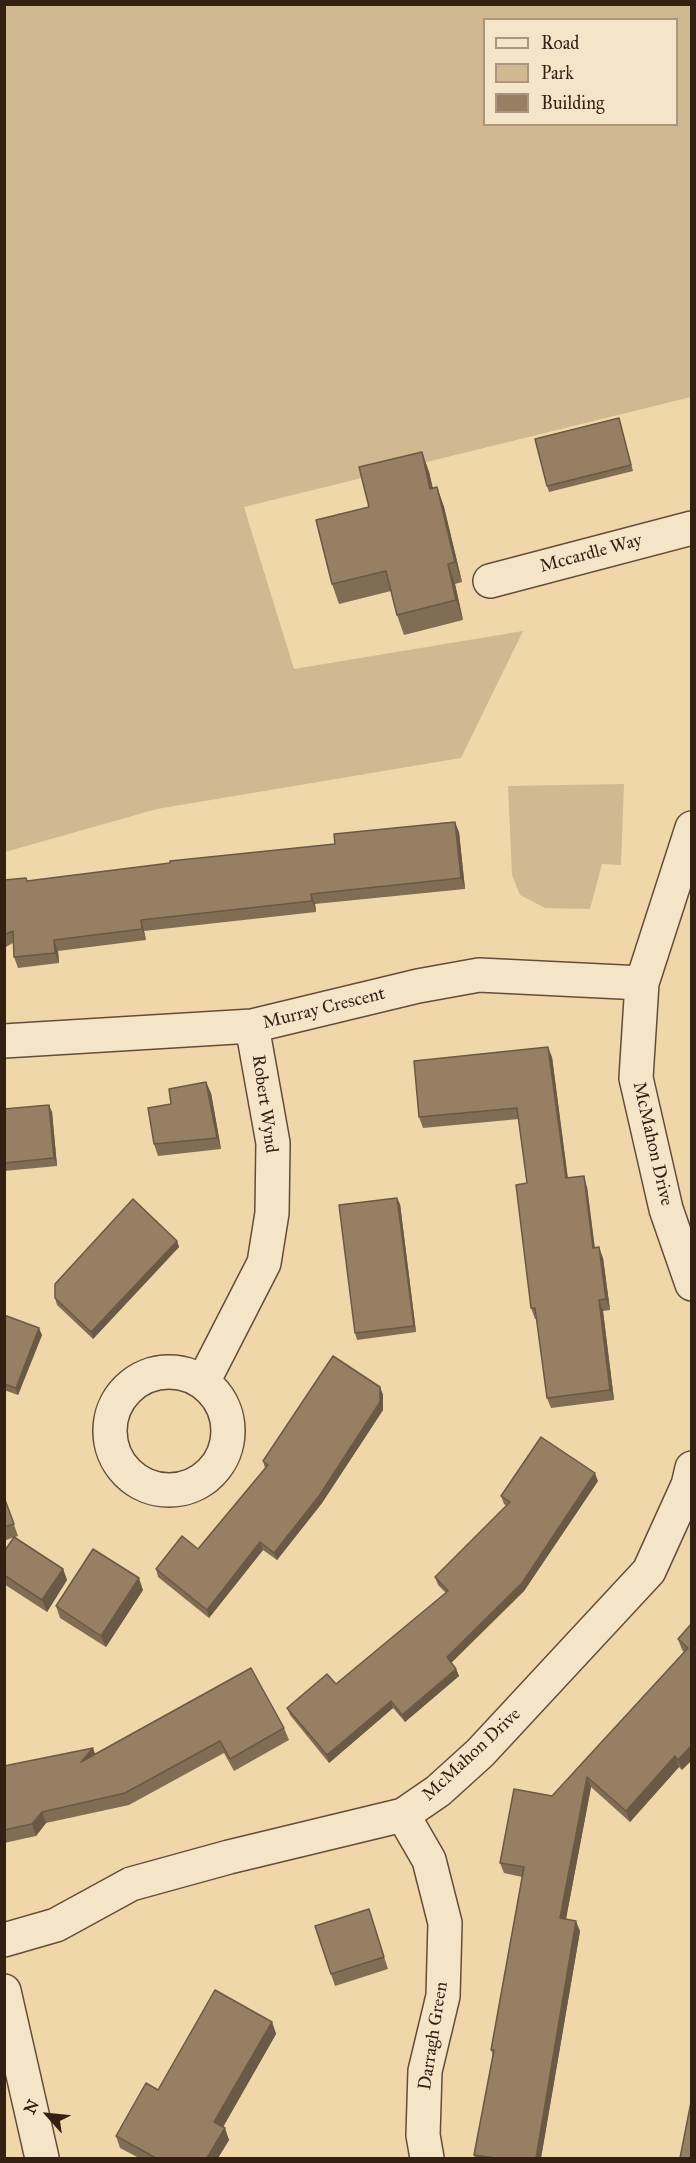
<!DOCTYPE html>
<style>
body{margin:0}
#map{position:relative;width:696px;height:2163px;overflow:hidden;background:#f0d7aa;font-family:"IM FELL Great Primer",serif}
canvas{display:block}
.frame{position:absolute;inset:0;border:6px solid #341f13;pointer-events:none}
.legend{position:absolute;left:483px;top:18px;width:195px;height:108px;box-sizing:border-box;background:#f5e5c8;border:2px solid #a89680;margin:0;padding:8px 10px;list-style:none;font-size:18px;color:#341f13}
.legend li{display:flex;align-items:center;gap:12px;height:30px}
.legend b{width:30px;border:2px solid #a89680}
.north{position:absolute;left:18px;top:2085px;width:60px;height:60px;-webkit-text-stroke:4px #f5e5c8;paint-order:stroke;rotate:297deg;font-size:16px;font-weight:700;line-height:24px;text-align:center;color:#341f13}
.north::after{content:'';display:block;margin:auto;width:21px;height:27px;background:#341f13;clip-path:polygon(50% 0,100% 100%,50% 72%,0 100%)}
</style>
<div id="map">
<canvas width="696" height="2163"></canvas>
<div class="frame"></div>
<ul class="legend">
<li><b style="height:8px;background:#f5e5c8"></b>Road</li>
<li><b style="height:16px;background:#d0b890"></b>Park</li>
<li><b style="height:16px;background:#967f62"></b>Building</li>
</ul>
<div class="north">N</div>
</div>
<script>
const ctx = document.querySelector('canvas').getContext('2d');
ctx.lineJoin = 'round';
function fill(path, color) { ctx.fillStyle = color; ctx.fill(path, 'evenodd'); }
const toPath = rows => new Path2D(rows.map(r => 'M' + r).join(''));
function trace(path, color, width, dash) { ctx.strokeStyle = color; ctx.lineWidth = width; ctx.lineCap = dash ? 'butt' : 'round'; ctx.setLineDash(dash || []); ctx.stroke(path); }
function drawText(font, color, halo, rows, align = 'center') {
  ctx.font = font + ' "IM FELL Great Primer",serif'; ctx.lineWidth = 4.5; ctx.setLineDash([]); ctx.textBaseline = 'middle'; ctx.strokeStyle = halo; ctx.fillStyle = color; for (const [text, x, y, turn = 0] of rows) {
    ctx.save(); ctx.translate(x, y); ctx.rotate((+turn || 0) * Math.PI / 180); ctx.textAlign = isNaN(turn) ? turn : align; if (halo) ctx.strokeText(text, 0, 0); ctx.fillText(text, 0, 0); ctx.restore();
  }
}
fill(toPath([
 [5,5,691,5,691,397,244,507,294,669,523,631,461,758,157,809,5,852],
 [484,20,676,20,676,124,484,124],
 [624,784,621,865,602,864,590,909,545,908,520,895,512,875,508,786]
]), '#d0b890');
const street = toPath([
 [490,581,692,528],
 [692,828,642,983,636,1078,666,1209,692,1284],
 [4,1041,252,1026,418,986,479,975,642,983],
 '110 1431a59 59 0 1 1 118 0a59 59 0 1 1-118 0Z',
 [203,1382,264,1263,272,1213,273,1143,252,1026],
 [403,1815,429,1860,445,1923,443,1996,425,2071,423,2135,427,2158],
 [4,1940,56,1925,131,1884,229,1857,403,1815,438,1791,480,1753,649,1571,688,1485,692,1468],
 [4,1991,42,2158]
]);
trace(street, '#634d39', 36);
trace(street, '#f5e5c8', 33);
fill(toPath([
 [619,418,633,471,549,492,547,486],
 [422,452,429,472,433,488,437,487,444,507,462,582,455,584,463,620,404,635,397,615,391,591,339,604,332,584,369,507],
 [459,832,465,889,315,904,316,912,144,931,146,940,58,951,59,963,18,968,14,957,13,943,4,948,4,880,27,881],
 [552,1057,568,1178,587,1187,595,1248,603,1258,610,1310,603,1311,614,1400,551,1408,547,1398,537,1319,535,1319,531,1308,527,1183,519,1119,423,1128,419,1117],
 [211,1093,221,1149,158,1156,154,1144],
 [4,1109,52,1112,57,1166,4,1171],
 [400,1204,416,1332,357,1340,355,1333],
 [177,1241,179,1247,93,1339,57,1305,55,1298],
 [4,1315,42,1335,18,1395,4,1390],
 [380,1387,383,1395,383,1410,322,1503,277,1560,263,1550,209,1618,158,1577,156,1569,198,1549,265,1468,263,1461],
 [598,1481,524,1591,451,1663,456,1669,459,1676,405,1722,393,1708,329,1763,290,1715,287,1708,336,1684,446,1593,438,1585,435,1577,507,1506,504,1504,501,1496],
 [4,1496,18,1536,15,1537,63,1569,67,1580,47,1612,4,1584,4,1552,14,1537,4,1541],
 [143,1590,106,1647,60,1618,56,1606],
 [692,1623,682,1770,679,1767,630,1822,591,1787,566,1919,580,1931,541,2158,475,2158,474,2155,493,2055,491,2050,522,1877,504,1873,500,1863,552,1796,684,1652,682,1650,678,1639],
 [284,1728,289,1740,234,1771,224,1753,129,1805,46,1823,36,1836,4,1843,4,1766],
 [369,1909,388,1969,335,1986,331,1974],
 [272,2022,276,2034,223,2127,229,2140,218,2158,139,2158,120,2148,116,2136,158,2090]
]), '#816d54');
fill(toPath([
 [422,452,429,472,437,508,430,489],
 [437,487,444,507,462,582,455,562],
 [448,564,455,584,463,620,456,600],
 [455,822,459,832,465,889,461,878],
 [311,894,315,904,316,912,312,901],
 [141,920,144,931,146,940,142,929],
 [54,940,58,951,59,963,55,953],
 [548,1047,552,1057,569,1189,566,1178],
 [206,1082,211,1093,221,1149,217,1138],
 [49,1105,52,1112,57,1166,54,1158],
 [584,1176,587,1187,596,1259,593,1248],
 [397,1198,400,1204,416,1332,414,1326],
 [177,1241,179,1247,93,1339,91,1332],
 [599,1247,603,1258,610,1310,606,1299],
 [599,1300,603,1311,614,1400,610,1390],
 [39,1328,42,1335,18,1395,16,1388],
 [380,1387,383,1395,383,1410,322,1503,277,1560,274,1553],
 [595,1473,598,1481,524,1591,449,1665,447,1657],
 [260,1542,263,1550,209,1618,207,1610],
 [63,1569,67,1580,47,1612,42,1600],
 [139,1578,143,1590,106,1647,101,1636],
 [456,1669,459,1676,405,1722,402,1715],
 [391,1701,393,1708,329,1763,327,1755],
 [692,1745,692,1760,682,1770,678,1760],
 [93,1748,97,1759,81,1762],
 [675,1756,679,1767,630,1822,626,1811],
 [587,1777,591,1787,564,1929,560,1918],
 [42,1812,46,1823,36,1836,32,1824],
 [576,1921,580,1931,541,2158,536,2158],
 [272,2022,276,2034,219,2134,214,2122],
 [225,2128,229,2140,218,2158,207,2158]
]), '#695945');
const building = toPath([
 [619,418,631,465,547,486,535,439,619,418],
 [422,452,430,489,437,487,455,562,448,564,456,600,397,615,386,571,332,584,316,520,369,507,359,467,422,452],
 [455,822,461,878,311,894,312,901,141,920,142,929,54,940,55,953,14,957,13,931,4,935,4,880,26,878,27,881,170,863,170,861,335,844,334,834,455,822],
 [548,1047,566,1178,584,1176,593,1248,599,1247,606,1299,599,1300,610,1390,547,1398,535,1308,531,1308,516,1185,527,1183,517,1108,419,1117,414,1061,548,1047],
 [206,1082,217,1138,154,1144,148,1108,171,1104,169,1089,206,1082],
 [49,1105,54,1158,4,1163,4,1109,49,1105],
 [397,1198,414,1326,355,1333,339,1205,397,1198],
 [133,1199,177,1241,91,1332,55,1298,55,1284,133,1199],
 [4,1315,39,1328,16,1388,4,1384,4,1315],
 [333,1356,380,1387,380,1402,319,1496,274,1553,260,1542,207,1610,156,1569,182,1536,198,1549,268,1465,263,1461,333,1356],
 [541,1437,595,1473,522,1583,447,1657,456,1669,402,1715,391,1701,327,1755,287,1708,327,1674,336,1684,448,1591,435,1577,510,1502,501,1496,541,1437],
 [4,1497,14,1524,4,1527,4,1497],
 [14,1537,63,1569,42,1600,4,1575,4,1552,14,1537],
 [93,1549,139,1578,101,1636,56,1606,93,1549],
 [692,1623,692,1745,678,1760,675,1756,626,1811,587,1777,560,1918,576,1921,536,2158,495,2158,474,2155,494,2050,491,2050,524,1867,500,1863,514,1789,552,1796,688,1648,678,1639,692,1623],
 [251,1668,284,1728,230,1759,220,1741,125,1793,42,1812,32,1824,4,1830,4,1766,93,1748,81,1762,251,1668],
 [369,1909,384,1957,331,1974,315,1926,369,1909],
 [215,1990,272,2022,214,2122,225,2128,207,2158,156,2158,116,2136,146,2083,158,2090,215,1990],
 [692,2097,692,2158,680,2158,692,2097]
]);
fill(building, '#967f62');
trace(building, '#695945', 1.5);
drawText('18px', '#341f13', '#f5e5c8', [
 ["Mccardle Way",591,554,-15],
 ["Murray Crescent",324,1009,-14],
 ["Robert Wynd",264,1104,82],
 ["McMahon Drive",652,1144,77],
 ["McMahon Drive",472,1755,-43],
 ["Darragh Green",434,2036,-81]
]);
</script>
